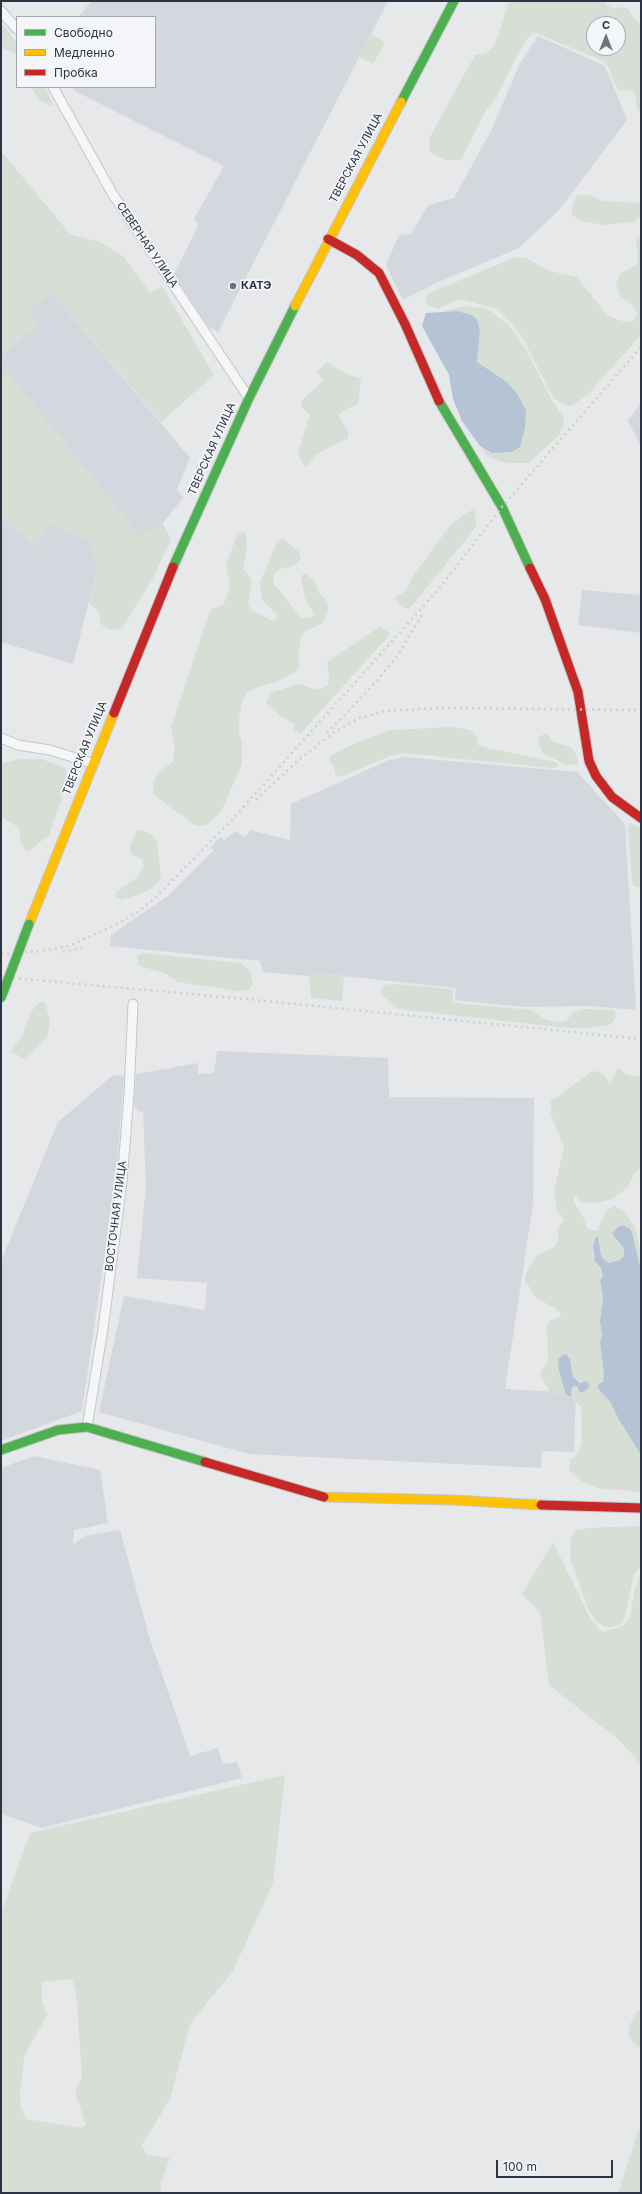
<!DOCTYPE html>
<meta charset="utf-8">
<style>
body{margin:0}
#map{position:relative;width:642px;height:2194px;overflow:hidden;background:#e6e8ea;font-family:Inter,sans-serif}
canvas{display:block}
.frame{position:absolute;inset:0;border:2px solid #2b3445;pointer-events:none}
.legend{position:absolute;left:16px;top:16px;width:140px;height:72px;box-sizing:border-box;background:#f4f6f9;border:1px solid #a4a8b1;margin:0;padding:5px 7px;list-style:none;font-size:12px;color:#2b3445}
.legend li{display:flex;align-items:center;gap:8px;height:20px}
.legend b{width:20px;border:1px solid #a4a8b1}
.north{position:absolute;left:586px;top:16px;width:40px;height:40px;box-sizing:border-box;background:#f4f6f9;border:1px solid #a4a8b1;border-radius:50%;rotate:0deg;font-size:11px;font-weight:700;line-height:16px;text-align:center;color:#2b3445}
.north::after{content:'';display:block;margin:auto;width:14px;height:18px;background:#6c737f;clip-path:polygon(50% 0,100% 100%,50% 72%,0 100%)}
.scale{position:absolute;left:496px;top:2160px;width:117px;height:18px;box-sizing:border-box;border:2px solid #2b3445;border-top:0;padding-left:5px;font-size:12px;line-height:14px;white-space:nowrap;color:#2b3445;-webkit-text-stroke:3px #f4f6f9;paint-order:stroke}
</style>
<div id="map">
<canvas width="642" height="2194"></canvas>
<div class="frame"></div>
<ul class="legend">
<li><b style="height:5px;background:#4caf50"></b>Свободно</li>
<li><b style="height:5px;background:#ffc107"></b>Медленно</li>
<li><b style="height:5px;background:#c62828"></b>Пробка</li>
</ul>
<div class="north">С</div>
<div class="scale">100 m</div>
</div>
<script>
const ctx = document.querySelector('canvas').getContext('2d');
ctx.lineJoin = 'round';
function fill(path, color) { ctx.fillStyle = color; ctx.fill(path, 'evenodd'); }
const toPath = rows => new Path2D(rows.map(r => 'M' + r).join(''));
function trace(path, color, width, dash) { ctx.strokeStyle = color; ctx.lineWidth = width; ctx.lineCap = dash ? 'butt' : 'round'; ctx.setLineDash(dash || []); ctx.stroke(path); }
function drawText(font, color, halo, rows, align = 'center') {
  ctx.font = font + ' Inter,sans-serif'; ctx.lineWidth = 3.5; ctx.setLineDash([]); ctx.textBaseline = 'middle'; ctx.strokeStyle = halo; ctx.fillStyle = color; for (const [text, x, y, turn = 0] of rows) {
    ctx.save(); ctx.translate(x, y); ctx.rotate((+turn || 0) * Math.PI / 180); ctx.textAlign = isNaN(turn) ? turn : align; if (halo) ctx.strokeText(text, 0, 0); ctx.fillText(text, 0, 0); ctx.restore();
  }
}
fill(toPath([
 [92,1,388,1,218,332,208,326,174,275,198,226,194,219,224,166,73,90,73,87,155,87,155,17,78,17],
 [538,36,605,66,627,120,559,210,519,248,436,283,403,300,386,265,399,235,411,234,428,205,454,198,491,131,520,63],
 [51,292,190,458,177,489,183,498,163,523,140,537,1,364,1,355,38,326,28,311],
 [641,402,641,446,628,421],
 [1,518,34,545,51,524,87,539,98,565,73,664,1,642],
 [582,590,641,595,641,633,578,625],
 [404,757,577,772,625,824,636,1010,590,1006,524,1007,455,1000,456,988,315,973,309,976,263,972,260,961,110,946,111,935,168,896,214,850,210,848,220,837,225,840,235,831,245,837,250,830,290,840,291,804,389,760],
 [217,1051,388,1058,389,1097,534,1098,533,1204,505,1389,576,1393,574,1452,542,1451,541,1468,249,1454,99,1412,124,1296,205,1310,207,1283,137,1278,146,1185,143,1111,138,1112,134,1104,136,1074,198,1063,198,1074,214,1073],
 [113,1075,124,1077,116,1176,82,1411,1,1441,1,1261,58,1122],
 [34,1456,100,1470,108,1523,74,1530,73,1542,74,1544,85,1536,120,1530,149,1636,190,1756,218,1748,223,1764,237,1762,242,1778,42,1828,1,1814,1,1468]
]), '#d4d7dd');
fill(toPath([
 [509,1,604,1,605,4,613,9,620,7,628,9,634,19,641,23,641,116,637,107,635,93,630,90,619,90,617,88,608,66,604,61,533,32,523,44,496,98,486,110,461,160,445,160,430,152,429,142,431,135,475,55,485,54,493,47,497,40],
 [594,24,618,24,618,48,594,48],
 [1,23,17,43,17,54,1,47],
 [370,34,385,42,373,64,358,56],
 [30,87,44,87,53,103,51,106,41,101],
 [1,151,70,234,100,242,124,257,150,293,162,286,214,375,161,422,51,292,28,311,39,326,1,355],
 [580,195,589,195,602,201,641,203,641,216,633,222,603,225,578,220,571,213,576,196],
 [641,236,641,335,589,393,573,405,567,406,554,399,521,335,507,319,496,309,465,300,455,301,438,309,427,304,425,299,427,295,431,292,516,257,526,258,549,271,577,277,607,315,621,321,632,322,637,314,635,308,619,295,616,282,620,274,637,264,638,254,636,244,637,240],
 [467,306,488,309,509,325,526,350,553,402,563,417,564,423,559,435,529,463,508,463,493,459,486,455,480,446,492,453,507,382,477,362,480,330,477,320,472,315,457,311,442,312],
 [327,362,346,374,361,379,358,404,344,410,339,415,341,421,348,429,348,438,317,454,306,468,299,456,299,450,310,415,302,407,301,401,323,381,317,372],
 [1,364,140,536,163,523,171,539,152,580,122,628,109,630,101,624,98,611,89,603,98,565,87,539,51,524,34,545,1,518],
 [473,510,475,512,476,526,469,536,409,609,402,607,395,599,396,596,406,591,414,574,449,527,466,513],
 [243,531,246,534,247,548,243,569,252,580,248,603,250,608,255,612,272,621,277,619,277,614,262,600,260,582,277,542,283,539,299,552,301,559,293,566,277,570,273,578,274,584,300,617,310,618,314,615,313,611,306,602,301,579,303,574,306,574,315,581,318,592,326,600,329,608,325,619,320,625,305,631,300,638,298,670,279,681,258,687,247,693,242,702,239,719,239,732,242,742,242,764,221,812,208,824,199,826,194,825,154,795,153,784,157,775,173,761,175,749,171,728,210,611,212,608,222,606,226,599,230,586,226,565,236,537],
 [381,626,390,634,301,733,294,730,294,724,282,717,266,703,270,693,299,684,317,690,328,686,329,676,327,662],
 [452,727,470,730,476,736,478,745,483,747,556,762,559,767,552,768,403,753,390,756,345,775,336,777,334,767,329,761,331,755,358,742,391,730],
 [545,734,549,735,551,741,572,748,578,758,578,764,567,765,542,753,538,739,540,736],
 [20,759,41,759,66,768,66,786,49,835,29,851,25,850,21,843,18,827,1,817,1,764],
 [631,823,641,828,641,887,635,887,632,883,628,827],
 [137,830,142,830,152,835,157,841,161,876,159,881,153,888,143,893,121,900,116,897,116,892,138,877,144,866,142,859,133,855,129,849],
 [142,953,241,963,250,971,253,984,249,990,237,991,178,982,165,973,139,966,137,956],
 [315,973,344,977,342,1001,311,998,309,976],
 [394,984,451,989,453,992,452,1002,454,1003,532,1010,544,1019,556,1022,566,1021,574,1012,585,1009,613,1010,615,1011,616,1016,613,1022,609,1025,591,1028,567,1028,398,1009,384,997,381,989,384,985],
 [40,1001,45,1002,48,1013,50,1023,47,1037,24,1059,11,1051,23,1035,30,1013],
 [618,1068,627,1075,641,1077,641,1168,636,1171,627,1188,612,1199,595,1203,580,1202,574,1194,574,1203,582,1214,587,1228,591,1230,597,1231,607,1210,614,1206,622,1210,635,1227,641,1255,641,1271,633,1236,616,1231,612,1236,621,1242,624,1248,624,1256,620,1260,609,1263,603,1259,598,1244,600,1239,596,1237,593,1254,603,1275,600,1281,603,1299,600,1320,602,1336,600,1342,604,1373,603,1382,598,1387,611,1403,619,1420,641,1455,641,1492,598,1488,583,1482,569,1470,570,1460,577,1455,582,1443,581,1406,573,1399,550,1392,540,1375,541,1370,548,1363,547,1325,549,1321,560,1317,561,1313,555,1308,536,1298,525,1280,525,1276,535,1257,555,1246,558,1240,558,1228,564,1219,557,1211,554,1191,564,1147,551,1115,551,1101,593,1071,603,1073,610,1084],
 [558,1359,570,1359,573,1377,583,1384,579,1392,577,1386,572,1387,572,1396,566,1395,559,1371],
 [641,1526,641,1566,634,1574,632,1582,625,1616,621,1624,613,1627,604,1627,597,1622,588,1609,570,1557,571,1537,576,1530,588,1528],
 [553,1542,590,1618,602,1632,615,1629,624,1625,630,1617,635,1589,641,1574,641,1764,619,1740,549,1685,540,1612,522,1594],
 [285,1775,273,1883,233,1971,190,2024,170,2099,142,2145,147,2155,170,2158,161,2183,161,2193,1,2193,1,1913,30,1833],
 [72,1979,76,1992,82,2077,75,2092,86,2125,80,2128,26,2119,21,2107,20,2094,24,2059,27,2050,47,2016,42,2000,42,1982],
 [641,2010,641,2048,635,2045,629,2036,629,2027,636,2012],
 [641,2122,641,2193,618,2193]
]), '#d6ded6');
fill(toPath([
 [457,311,472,315,477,320,480,330,477,362,507,382,518,395,526,411,525,428,520,447,512,452,492,453,480,446,462,421,453,399,449,375,422,326,426,313],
 [623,1225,630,1229,633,1236,641,1271,641,1455,619,1420,611,1403,597,1387,599,1384,603,1382,604,1373,600,1342,602,1336,600,1320,603,1299,600,1281,603,1275,600,1267,595,1261,593,1246,596,1237,598,1237,601,1255,603,1259,609,1263,620,1260,624,1256,624,1248,612,1234,618,1227],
 [564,1354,567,1355,570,1359,573,1377,580,1383,586,1381,589,1383,589,1387,585,1391,580,1393,577,1386,572,1387,571,1397,566,1395,559,1371,558,1359]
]), '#b4c4d5');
const street = toPath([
 [1,11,17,29],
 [53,87,112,193,249,398],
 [1,738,18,745,50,750,92,763],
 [87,1427,103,1329,122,1182,129,1094,133,1004]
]);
const fast = toPath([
 [401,102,454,1],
 [439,401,502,507,530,568],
 [173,567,249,398,295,306],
 [1,1450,58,1430,87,1427,205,1462]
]);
const slow = toPath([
 [295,306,401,102],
 [29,924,114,713],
 [324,1497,453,1500,541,1505]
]);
const jam = toPath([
 [328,239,357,255,379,273,405,324,439,401],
 [530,568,545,599,578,692,589,761,596,776,612,797,641,818],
 [114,713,173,567],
 [205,1462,324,1497],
 [541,1505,641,1508]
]);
trace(street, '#c4c6c8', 11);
trace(fast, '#c4c6c8', 11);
trace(slow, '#c4c6c8', 11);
trace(jam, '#c4c6c8', 11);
trace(street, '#f5f6f7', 9);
trace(fast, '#4caf50', 9);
trace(slow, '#ffc107', 9);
trace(jam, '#c62828', 9);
trace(toPath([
 [327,733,376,682,398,655,423,613],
 [300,759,333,733,359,718,386,711,437,708,641,710],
 [256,800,304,755],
 [63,952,82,948],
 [1,954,41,951,69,946,117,924,138,912,156,897,231,821,437,591,502,507,641,347],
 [1,977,236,998,641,1039]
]), '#cecfd2', 2.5, [2, 4]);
const fastBridge = toPath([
 [1,998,29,924]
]);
trace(fastBridge, '#c4c6c8', 11, []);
trace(fastBridge, '#4caf50', 9);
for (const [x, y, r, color] of [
 [233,286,4,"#6c737f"]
]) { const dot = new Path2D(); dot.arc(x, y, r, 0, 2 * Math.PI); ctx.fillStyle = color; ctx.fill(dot); trace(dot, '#f4f6f9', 1.5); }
drawText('11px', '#2b3445', '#f4f6f9', [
 ["ТВЕРСКАЯ УЛИЦА",356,158,-62],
 ["СЕВЕРНАЯ УЛИЦА",147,245,56],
 ["ТВЕРСКАЯ УЛИЦА",212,449,-66],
 ["ТВЕРСКАЯ УЛИЦА",85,748,-68],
 ["ВОСТОЧНАЯ УЛИЦА",116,1216,-83]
]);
drawText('bold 11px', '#2b3445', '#f4f6f9', [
 ["КАТЭ",241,286]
], 'left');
</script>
